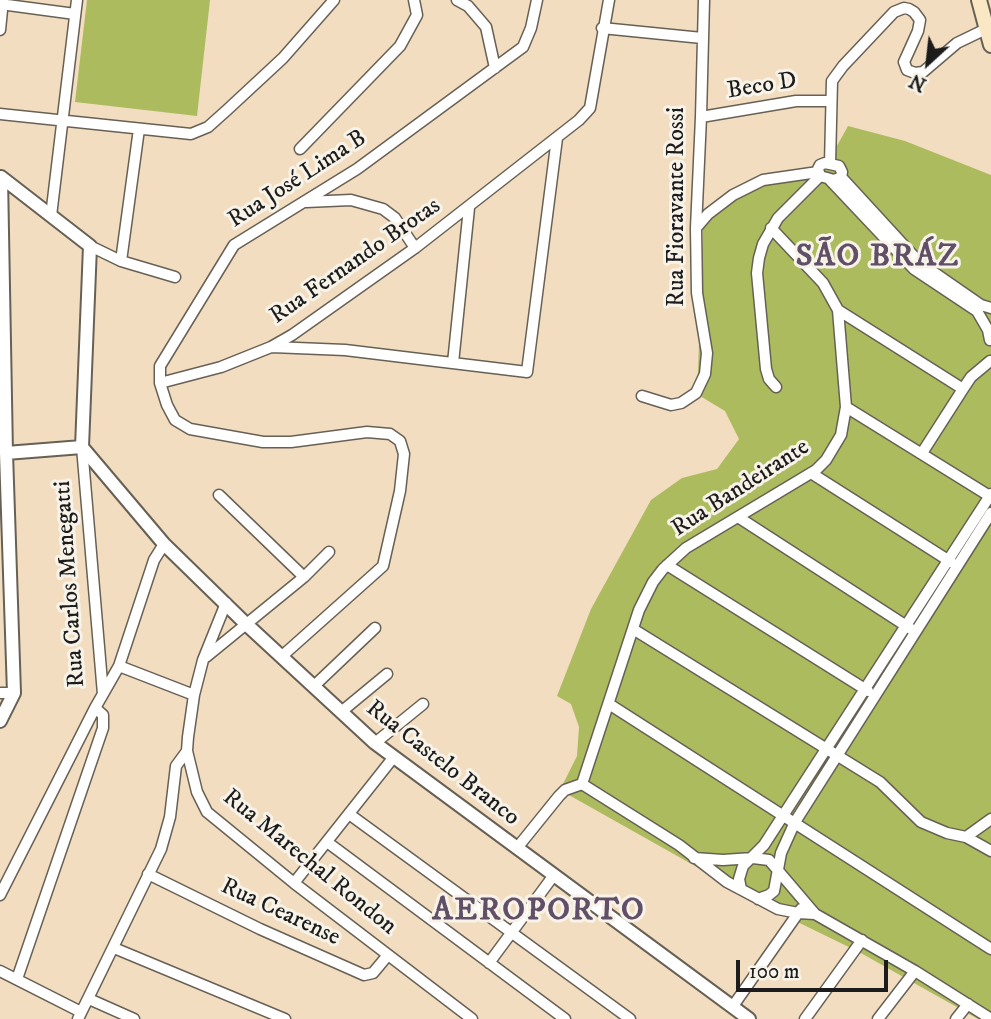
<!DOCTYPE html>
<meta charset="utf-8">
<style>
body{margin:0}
#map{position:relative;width:991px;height:1019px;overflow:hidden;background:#f3ddc0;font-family:"IM FELL DW Pica",serif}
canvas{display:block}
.north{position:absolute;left:893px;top:28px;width:70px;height:70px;-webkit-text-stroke:5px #f7f3e8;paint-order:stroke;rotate:207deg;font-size:19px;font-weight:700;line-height:28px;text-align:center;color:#1c1c1c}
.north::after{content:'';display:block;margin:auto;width:24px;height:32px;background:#1c1c1c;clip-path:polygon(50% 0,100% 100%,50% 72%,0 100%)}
.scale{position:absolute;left:736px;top:960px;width:152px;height:32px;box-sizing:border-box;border:4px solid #1c1c1c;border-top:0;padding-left:9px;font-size:21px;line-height:24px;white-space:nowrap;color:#1c1c1c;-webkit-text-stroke:5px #f7f3e8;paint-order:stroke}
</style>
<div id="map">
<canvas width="991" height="1019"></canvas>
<div class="north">N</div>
<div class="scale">100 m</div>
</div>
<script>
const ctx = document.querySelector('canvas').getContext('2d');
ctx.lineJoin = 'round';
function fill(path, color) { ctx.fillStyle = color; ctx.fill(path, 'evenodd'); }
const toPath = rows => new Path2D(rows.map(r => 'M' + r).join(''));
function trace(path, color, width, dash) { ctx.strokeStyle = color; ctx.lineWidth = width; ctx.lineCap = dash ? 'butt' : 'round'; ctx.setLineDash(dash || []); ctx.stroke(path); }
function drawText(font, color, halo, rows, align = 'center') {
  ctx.font = font + ' "IM FELL DW Pica",serif'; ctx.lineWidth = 6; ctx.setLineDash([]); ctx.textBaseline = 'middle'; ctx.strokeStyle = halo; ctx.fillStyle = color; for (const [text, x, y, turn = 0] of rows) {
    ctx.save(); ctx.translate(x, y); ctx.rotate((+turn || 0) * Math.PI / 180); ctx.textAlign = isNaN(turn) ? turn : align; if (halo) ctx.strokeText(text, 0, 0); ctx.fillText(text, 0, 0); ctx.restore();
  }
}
fill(toPath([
 [87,0,210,0,197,116,75,102],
 [848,126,905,141,991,175,991,1019,978,1019,859,952,775,911,560,790,577,756,579,727,571,704,557,696,591,609,651,500,682,478,717,469,739,439,725,411,695,393,698,372,703,227,709,214,753,185,823,171]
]), '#acbb5e');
const minor = toPath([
 [457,0,468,6,486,27,495,68],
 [0,4,75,14],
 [602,28,702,38],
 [0,30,3,0],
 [0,114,191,134,208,127,227,110,283,58,334,0],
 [701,117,796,101,830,101],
 [300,149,400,46,417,15,414,0],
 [825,163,839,166,842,172,841,177,834,180,820,176,818,169,820,165,825,163],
 [830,164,832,81,843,66,894,12,904,8,909,9,914,12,920,20,918,31,904,62,907,70,915,73,923,72,957,43,986,29],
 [841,177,919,262,981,305,991,308],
 [830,180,914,269,977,311,988,330,990,340],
 [306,202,351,200,383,209,395,218,415,248],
 [51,216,77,0],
 [696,228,708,214,733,195,763,180,818,172],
 [90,246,121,261,175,277],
 [121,261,139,129],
 [838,310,963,389],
 [272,347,345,350,527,372,557,138],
 [453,363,469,208],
 [160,383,221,367,271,347,292,335,415,248,579,120,590,108,609,0],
 [776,387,769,379,766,369,757,273,759,258,763,244,778,218,820,176],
 [642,396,671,405,681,403,696,393,705,374,707,353,697,293,696,228,701,117,704,0],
 [846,407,991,497],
 [82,447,103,694],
 [922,453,963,389,971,377,990,361],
 [811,473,951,562],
 [219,495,304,577],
 [738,517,911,629],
 [667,565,868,691],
 [226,603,203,660,194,695,188,737,187,751,197,792,207,812,294,883,472,1019],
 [633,629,880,782,921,822,947,833,966,837,991,851],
 [206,657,304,577,329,552],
 [281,657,383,566,400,491,404,454,400,441,390,434,367,432,291,442,263,442,190,429,175,420,167,405,160,383,160,366,234,245,357,169,523,47,531,28,537,0],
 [119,666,194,695],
 [314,686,375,628],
 [0,693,14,693],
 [609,704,991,949],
 [341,712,387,674],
 [375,743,423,704],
 [582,784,639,610,653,582,663,569,686,548,816,470,826,460,841,435,846,407,838,310,823,283,771,228],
 [582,784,679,845,727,882,778,909,798,913,815,914],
 [349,814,630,1019],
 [966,837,991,819],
 [327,842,565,1019],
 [517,848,559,796,565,790,582,784],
 [694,858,723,860,753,858,769,860,815,914,915,971,991,1019],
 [148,874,260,929,364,975,373,973,388,955],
 [294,883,393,758],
 [741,889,739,879,743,866,764,845,991,494],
 [0,895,95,708,119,666,154,560,164,544],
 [758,899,769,895,774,891,781,853,795,822,991,513],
 [114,948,285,1019],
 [489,963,554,875],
 [0,971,81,1012],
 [17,979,103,728,103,715,95,708],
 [89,999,134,1019],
 [733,1006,801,909],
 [78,1019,161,849,170,817,176,766,187,751],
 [805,1019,862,940],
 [878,1019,915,971],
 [956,1019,968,1004]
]);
const tertiary = toPath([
 [1,177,90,246,82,447],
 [82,447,164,544,245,623,375,743,749,1019],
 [6,453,82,447],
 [0,721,14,693,6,453,1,177]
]);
const secondary = toPath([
 [979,0,991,45]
]);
trace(minor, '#676055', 13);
trace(tertiary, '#676055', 16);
trace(secondary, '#676055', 18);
trace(minor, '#fff', 10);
trace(tertiary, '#fff', 12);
trace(secondary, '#fae7c3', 14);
drawText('24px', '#1c1c1c', '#f7f3e8', [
 ["Beco D",762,87,-9],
 ["Rua José Lima B",298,180,-33],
 ["Rua Fioravante Rossi",678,207,-90],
 ["Rua Fernando Brotas",356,262,-35],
 ["Rua Bandeirante",741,489,-33],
 ["Rua Carlos Menegatti",71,584,-94],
 ["Rua Castelo Branco",442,764,38],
 ["Rua Marechal Rondon",309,863,39],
 ["Rua Cearense",280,913,25]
]);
ctx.letterSpacing = '2px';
drawText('bold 32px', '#604f67', '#f7f3e8', [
 ["SÃO BRÁZ",878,258],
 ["AEROPORTO",539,912]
]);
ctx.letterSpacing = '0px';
</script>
